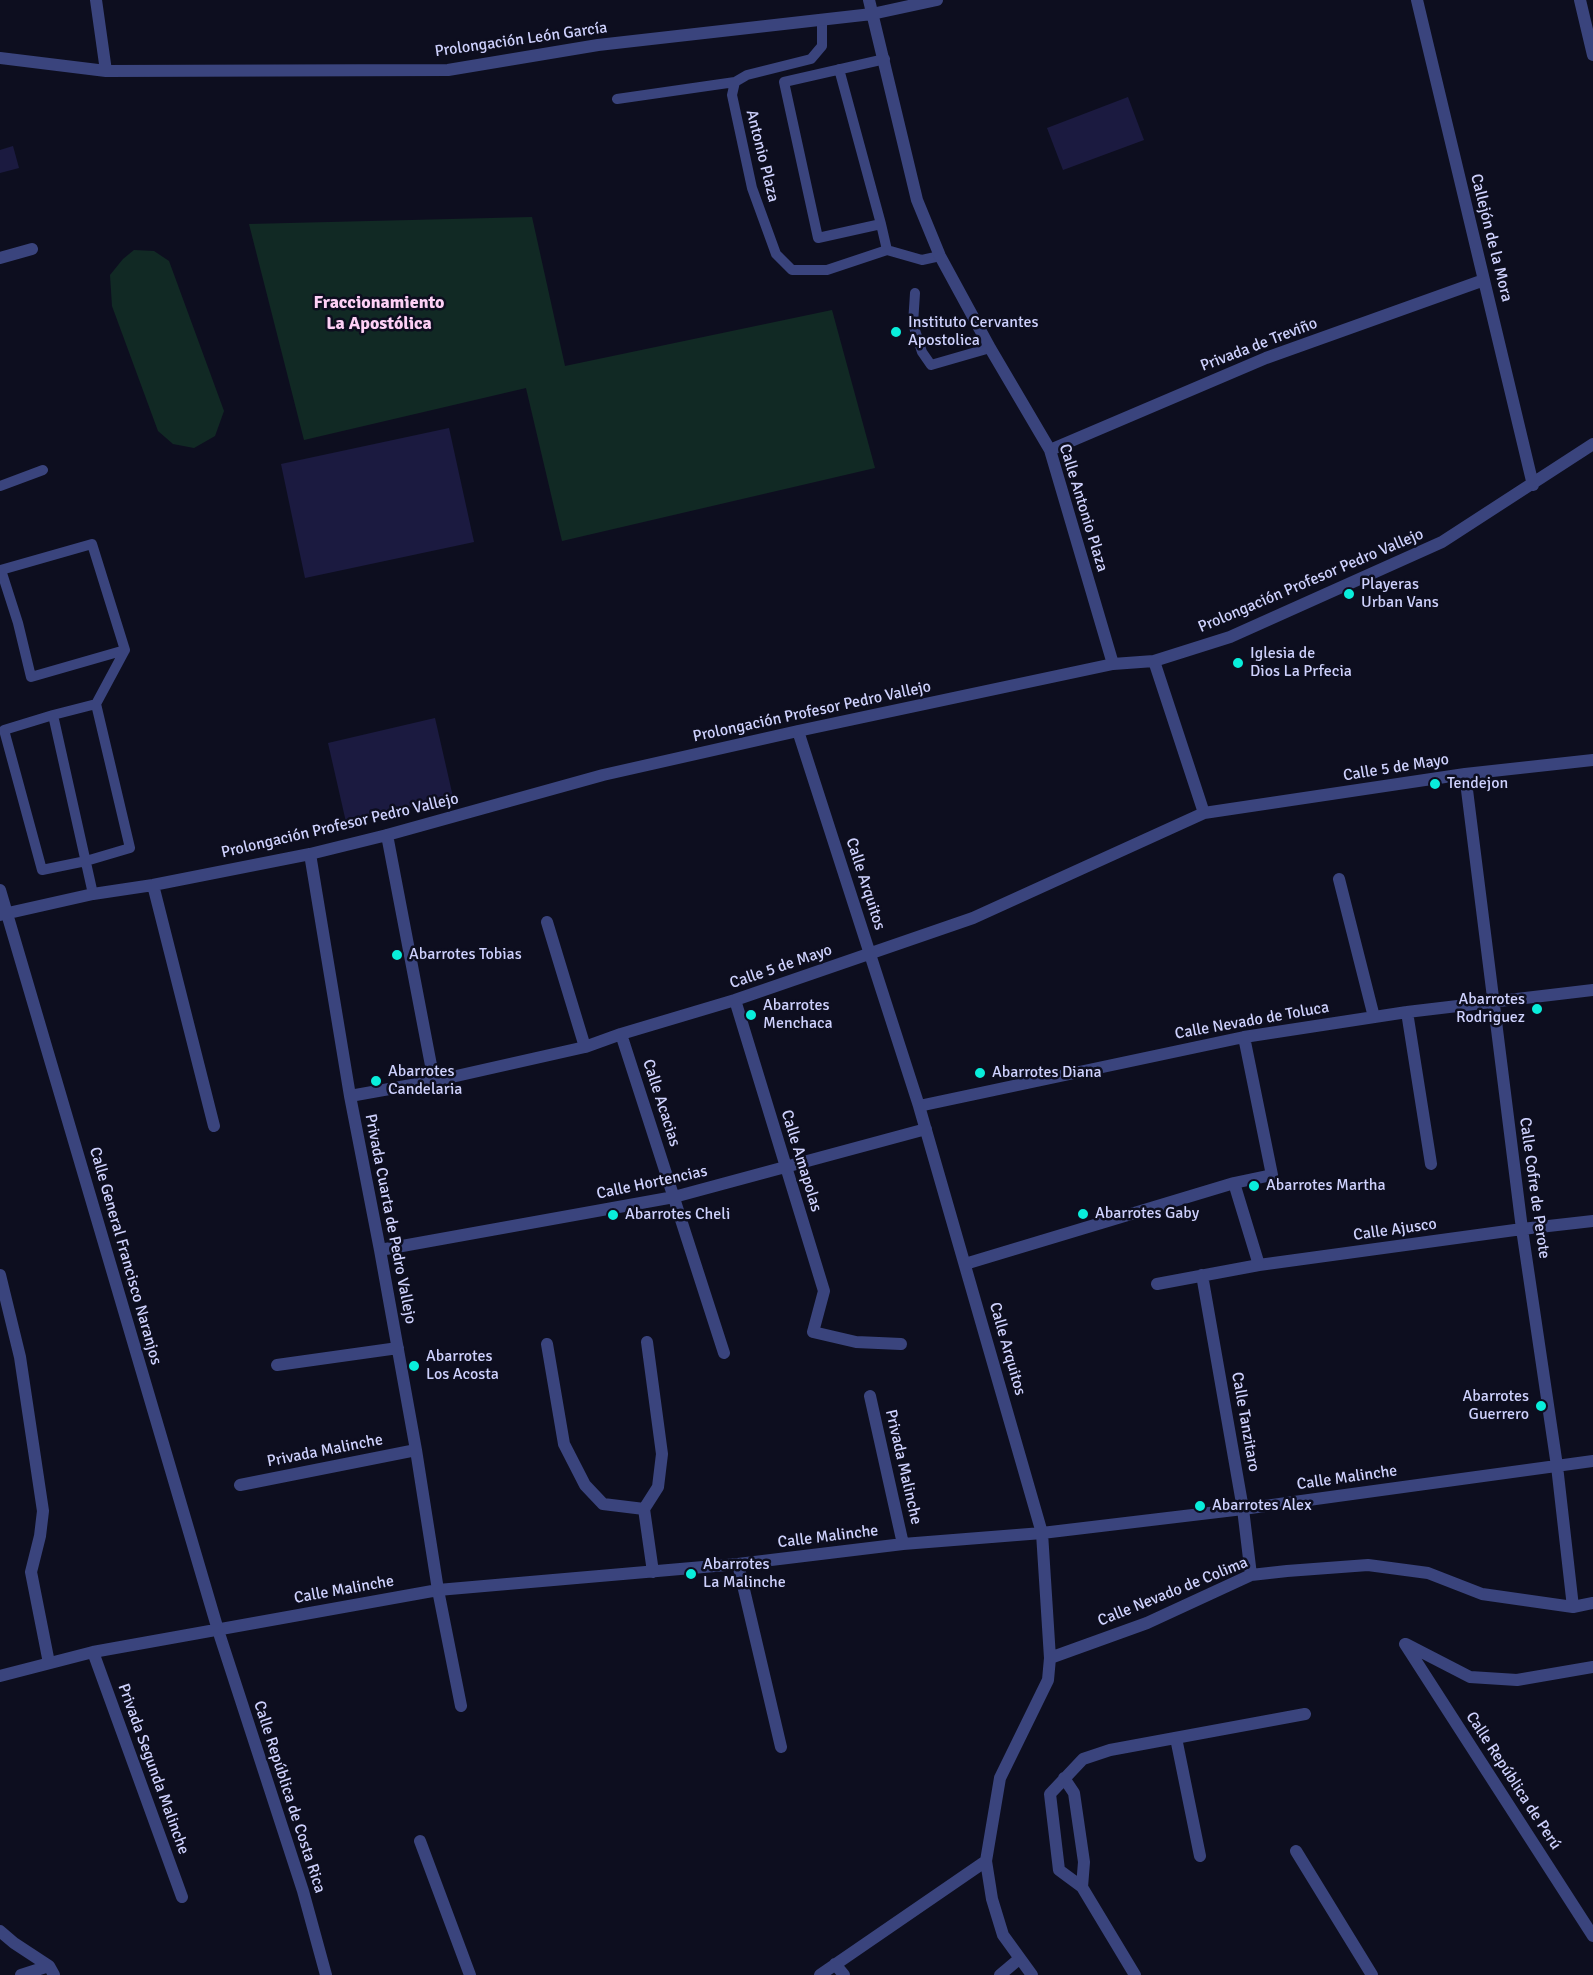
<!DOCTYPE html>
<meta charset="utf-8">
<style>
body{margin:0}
canvas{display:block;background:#0d0e1f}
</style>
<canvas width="1593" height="1975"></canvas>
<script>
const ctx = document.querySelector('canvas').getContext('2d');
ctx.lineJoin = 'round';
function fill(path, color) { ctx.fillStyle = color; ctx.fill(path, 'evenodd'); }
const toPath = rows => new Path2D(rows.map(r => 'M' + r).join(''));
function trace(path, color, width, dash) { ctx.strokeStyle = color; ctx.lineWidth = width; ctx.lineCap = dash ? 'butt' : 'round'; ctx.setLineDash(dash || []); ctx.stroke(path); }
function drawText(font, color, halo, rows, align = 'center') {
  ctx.font = font + ' Signika,sans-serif'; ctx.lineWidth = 5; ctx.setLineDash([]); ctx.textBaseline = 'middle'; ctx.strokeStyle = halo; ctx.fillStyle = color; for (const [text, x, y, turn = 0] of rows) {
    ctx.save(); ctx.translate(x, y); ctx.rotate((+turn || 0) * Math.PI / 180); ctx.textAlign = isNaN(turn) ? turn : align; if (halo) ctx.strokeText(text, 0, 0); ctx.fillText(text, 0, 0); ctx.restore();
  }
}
fill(toPath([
 [532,217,565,366,832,310,875,468,562,541,526,388,304,440,249,224],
 [134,250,154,251,169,261,224,411,215,436,194,448,173,444,158,431,112,306,110,275,123,259]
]), '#112924');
fill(toPath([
 [1128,97,1144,140,1063,170,1047,128],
 [13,146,19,168,0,173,0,150],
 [449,428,474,542,305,578,281,464],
 [435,718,453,797,346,822,328,743]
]), '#1b1a40');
trace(toPath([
 [822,20,822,46,811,59,747,75,735,82,732,95,752,188,776,254,792,270,827,270,887,250,922,260,940,256],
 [839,69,881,224,818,238,784,82,885,59],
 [617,99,735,82],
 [881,224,887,250],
 [915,293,913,324,922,352,931,365,990,348],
 [0,486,43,470],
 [53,715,4,730,42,870,86,861,130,848,96,704],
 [93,894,53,715,96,704,125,650,92,544,1,570,18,623,31,677,125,650]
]), '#3a447d', 10);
trace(toPath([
 [96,0,106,71],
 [869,0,917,200,940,256,990,348,1050,450,1113,664],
 [1417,0,1533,485],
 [1580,0,1593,55],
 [0,58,106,71,448,70,598,45,872,14,937,0],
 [0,258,32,249],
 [1050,450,1266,358,1484,280],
 [1154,661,1204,813],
 [798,731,919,1106,1042,1533,1050,1658,1048,1680,1000,1778,986,1861,992,1899,1003,1935,1032,1975],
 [1465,774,1522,1229,1557,1466,1573,1607],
 [387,835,434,1081],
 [310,854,350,1096,380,1250,416,1450,438,1590,461,1706],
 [1339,879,1374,1017],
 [153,885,214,1126],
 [0,890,218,1630,303,1891,326,1975],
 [0,915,93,894,153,885,310,854,387,835,603,775,798,731,1113,664,1154,661,1230,637,1442,542,1593,444],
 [547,922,585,1047],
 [735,1000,824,1291,813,1332,856,1342,901,1344],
 [1407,1012,1431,1164],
 [621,1034,724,1353],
 [350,1096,434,1081,585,1047,621,1034,735,1000,973,918,1204,813,1465,774,1593,760],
 [919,1106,1244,1037,1407,1012,1593,990],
 [1234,1183,1259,1265],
 [380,1250,674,1197,926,1129],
 [965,1264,1234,1183,1272,1175,1244,1037],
 [0,1275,20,1357,43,1511,40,1536,31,1572,49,1663],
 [1202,1275,1243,1509,1251,1575],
 [1157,1284,1259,1265,1522,1229,1593,1221],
 [647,1342,662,1454,658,1487,644,1509,653,1572],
 [547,1344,564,1444,585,1485,603,1504,644,1509],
 [277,1365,398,1348],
 [870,1396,903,1544],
 [240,1485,416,1450],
 [738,1564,781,1747],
 [1405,1644,1593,1936],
 [1406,1644,1470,1677,1517,1680,1593,1667],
 [93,1652,182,1897],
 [1050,1658,1147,1623,1251,1575,1287,1571,1368,1565,1428,1573,1482,1594,1573,1607,1593,1603],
 [0,1676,93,1652,438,1590,738,1564,903,1544,1042,1533,1243,1509,1593,1461],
 [1176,1738,1200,1856],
 [1064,1778,1074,1793,1084,1862,1082,1887],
 [420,1841,470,1975],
 [1296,1851,1372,1975],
 [0,1931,14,1943,49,1966,54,1975],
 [835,1964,844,1975],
 [21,1975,49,1966],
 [820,1975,986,1861],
 [1000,1975,1019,1959],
 [1135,1975,1082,1887,1059,1870,1050,1794,1083,1759,1110,1750,1305,1714]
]), '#3a447d', 12);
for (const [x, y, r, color] of [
 [896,332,6,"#09eedb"],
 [1349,594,6,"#09eedb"],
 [1238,663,6,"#09eedb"],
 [1435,784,6,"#09eedb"],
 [397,955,6,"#09eedb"],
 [1537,1009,6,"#09eedb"],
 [751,1015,6,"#09eedb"],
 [980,1073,6,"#09eedb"],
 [376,1081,6,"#09eedb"],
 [1254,1186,6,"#09eedb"],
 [1083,1214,6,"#09eedb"],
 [613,1215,6,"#09eedb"],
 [414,1366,6,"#09eedb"],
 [1541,1406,6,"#09eedb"],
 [1200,1506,6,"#09eedb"],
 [691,1574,6,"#09eedb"]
]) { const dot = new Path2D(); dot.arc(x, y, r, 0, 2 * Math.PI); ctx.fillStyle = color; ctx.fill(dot); trace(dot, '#0d0e1f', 2); }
drawText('16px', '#ced1fd', '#0d0e1f', [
 ["Prolongación León García",521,40,-8],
 ["Antonio Plaza",762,156,76],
 ["Callejón de la Mora",1491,238,76],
 ["Privada de Treviño",1259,345,-21],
 ["Calle Antonio Plaza",1083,508,73],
 ["Prolongación Profesor Pedro Vallejo",1311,581,-23],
 ["Prolongación Profesor Pedro Vallejo",812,712,-12],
 ["Calle 5 de Mayo",1396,768,-9],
 ["Prolongación Profesor Pedro Vallejo",340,826,-13],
 ["Calle Arquitos",865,884,72],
 ["Calle 5 de Mayo",781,967,-19],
 ["Calle Nevado de Toluca",1252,1021,-10],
 ["Calle Acacias",661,1103,72],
 ["Calle Amapolas",801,1161,73],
 ["Calle Hortencias",652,1183,-12],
 ["Calle Cofre de Perote",1534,1188,82],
 ["Privada Cuarta de Pedro Vallejo",390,1219,79],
 ["Calle Ajusco",1395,1230,-8],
 ["Calle General Francisco Naranjos",125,1256,74],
 ["Calle Arquitos",1007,1349,74],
 ["Calle Tanzitaro",1245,1422,80],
 ["Privada Malinche",325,1451,-11],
 ["Privada Malinche",903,1467,77],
 ["Calle Malinche",1347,1478,-8],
 ["Calle Malinche",828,1537,-7],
 ["Calle Malinche",344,1590,-10],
 ["Calle Nevado de Colima",1173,1592,-22],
 ["Privada Segunda Malinche",153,1769,70],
 ["Calle República de Perú",1513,1781,57],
 ["Calle República de Costa Rica",289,1797,72]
]);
drawText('16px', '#ced1fd', '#0d0e1f', [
 ["Instituto Cervantes",908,323],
 ["Apostolica",908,341],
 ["Playeras",1361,585],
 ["Urban Vans",1361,603],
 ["Iglesia de",1250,654],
 ["Dios La Prfecia",1250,672],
 ["Tendejon",1447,784],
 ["Abarrotes Tobias",409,955],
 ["Abarrotes",1525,1000,"right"],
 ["Rodriguez",1525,1018,"right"],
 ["Abarrotes",763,1006],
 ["Menchaca",763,1024],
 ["Abarrotes",388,1072],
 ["Candelaria",388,1090],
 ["Abarrotes Diana",992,1073],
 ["Abarrotes Martha",1266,1186],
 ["Abarrotes Gaby",1095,1214],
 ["Abarrotes Cheli",625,1215],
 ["Abarrotes",426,1357],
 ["Los Acosta",426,1375],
 ["Abarrotes",1529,1397,"right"],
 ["Guerrero",1529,1415,"right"],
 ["Abarrotes Alex",1212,1506],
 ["Abarrotes",703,1565],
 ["La Malinche",703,1583]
], 'left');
drawText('bold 18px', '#fdd0f5', '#0d0e1f', [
 ["Fraccionamiento",379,303],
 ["La Apostólica",379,324]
]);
</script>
